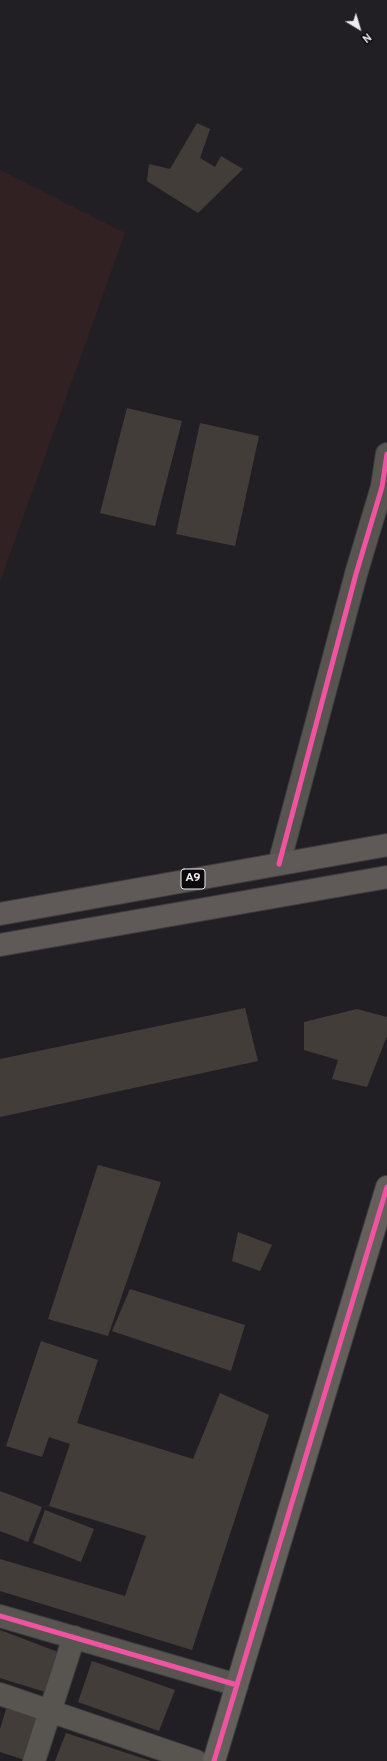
<!DOCTYPE html>
<style>
body{margin:0}
#map{position:relative;width:387px;height:1761px;overflow:hidden;background:#221f24;font-family:Overpass,sans-serif}
canvas{display:block}
.north{position:absolute;left:339px;top:8px;width:40px;height:40px;-webkit-text-stroke:3px #0a090c;paint-order:stroke;rotate:142deg;font-size:11px;font-weight:700;line-height:16px;text-align:center;color:#eeecf0}
.north::after{content:'';display:block;margin:auto;width:14px;height:18px;background:#eeecf0;clip-path:polygon(50% 0,100% 100%,50% 72%,0 100%)}
</style>
<div id="map">
<canvas width="387" height="1761"></canvas>
<div class="north">N</div>
</div>
<script>
const ctx = document.querySelector('canvas').getContext('2d');
ctx.lineJoin = 'round';
function fill(path, color) { ctx.fillStyle = color; ctx.fill(path, 'evenodd'); }
const toPath = rows => new Path2D(rows.map(r => 'M' + r).join(''));
function trace(path, color, width, dash) { ctx.strokeStyle = color; ctx.lineWidth = width; ctx.lineCap = dash ? 'butt' : 'round'; ctx.setLineDash(dash || []); ctx.stroke(path); }
function drawText(font, color, halo, rows, align = 'center') {
  ctx.font = font + ' Overpass,sans-serif'; ctx.lineWidth = 3; ctx.setLineDash([]); ctx.textBaseline = 'middle'; ctx.strokeStyle = halo; ctx.fillStyle = color; for (const [text, x, y, turn = 0] of rows) {
    ctx.save(); ctx.translate(x, y); ctx.rotate((+turn || 0) * Math.PI / 180); ctx.textAlign = isNaN(turn) ? turn : align; if (halo) ctx.strokeText(text, 0, 0); ctx.fillText(text, 0, 0); ctx.restore();
  }
}
fill(toPath([
 [0,170,125,233,0,582]
]), '#322123');
fill(toPath([
 [197,123,210,129,200,158,215,167,221,156,243,169,198,213,147,181,149,164,170,169],
 [127,408,182,421,155,526,100,513],
 [200,423,259,436,235,546,176,534],
 [245,1008,258,1061,0,1117,0,1059],
 [357,1009,387,1017,387,1036,367,1087,332,1079,338,1060,304,1050,304,1022],
 [98,1165,161,1182,108,1336,48,1319],
 [238,1232,272,1245,260,1271,232,1261],
 [130,1289,245,1325,231,1371,112,1331],
 [41,1341,98,1360,77,1423,193,1459,220,1393,269,1415,192,1650,0,1591,0,1559,125,1596,146,1536,49,1506,70,1444,49,1437,42,1457,6,1446],
 [0,1491,42,1507,28,1542,0,1531],
 [45,1510,94,1529,81,1562,33,1543],
 [0,1630,58,1652,45,1692,0,1678],
 [92,1661,175,1690,159,1731,78,1702],
 [7,1706,42,1717,28,1761,0,1752,0,1729],
 [66,1733,151,1761,55,1761]
]), '#433d3a');
const street = toPath([
 [279,864,356,574,382,487,387,454],
 [0,1616,237,1685],
 [0,1694,196,1761],
 [34,1761,74,1637]
]);
const secondary = toPath([
 [214,1761,387,1187]
]);
const highway = toPath([
 [0,914,387,845],
 [0,945,387,877]
]);
trace(street, '#3f3d40', 24);
trace(secondary, '#3f3d40', 24);
trace(highway, '#3f3d40', 24);
trace(street, '#585450', 22);
trace(secondary, '#645f5a', 22);
trace(highway, '#5f5a57', 22);
trace(toPath([
 [279,864,356,574,382,487,387,454],
 [0,1616,237,1685],
 [214,1761,387,1187]
]), '#f153a3', 5);
for (const [x, y, w] of [
 [193,879,24]
]) { const box = new Path2D(); box.roundRect(x - w / 2, y - 10, w, 20, 3); ctx.fillStyle = '#0a090c'; ctx.fill(box); trace(box, '#eeecf0', 1); }
drawText('bold 12px', '#eeecf0', null, [
 ["A9",193,879]
]);
</script>
